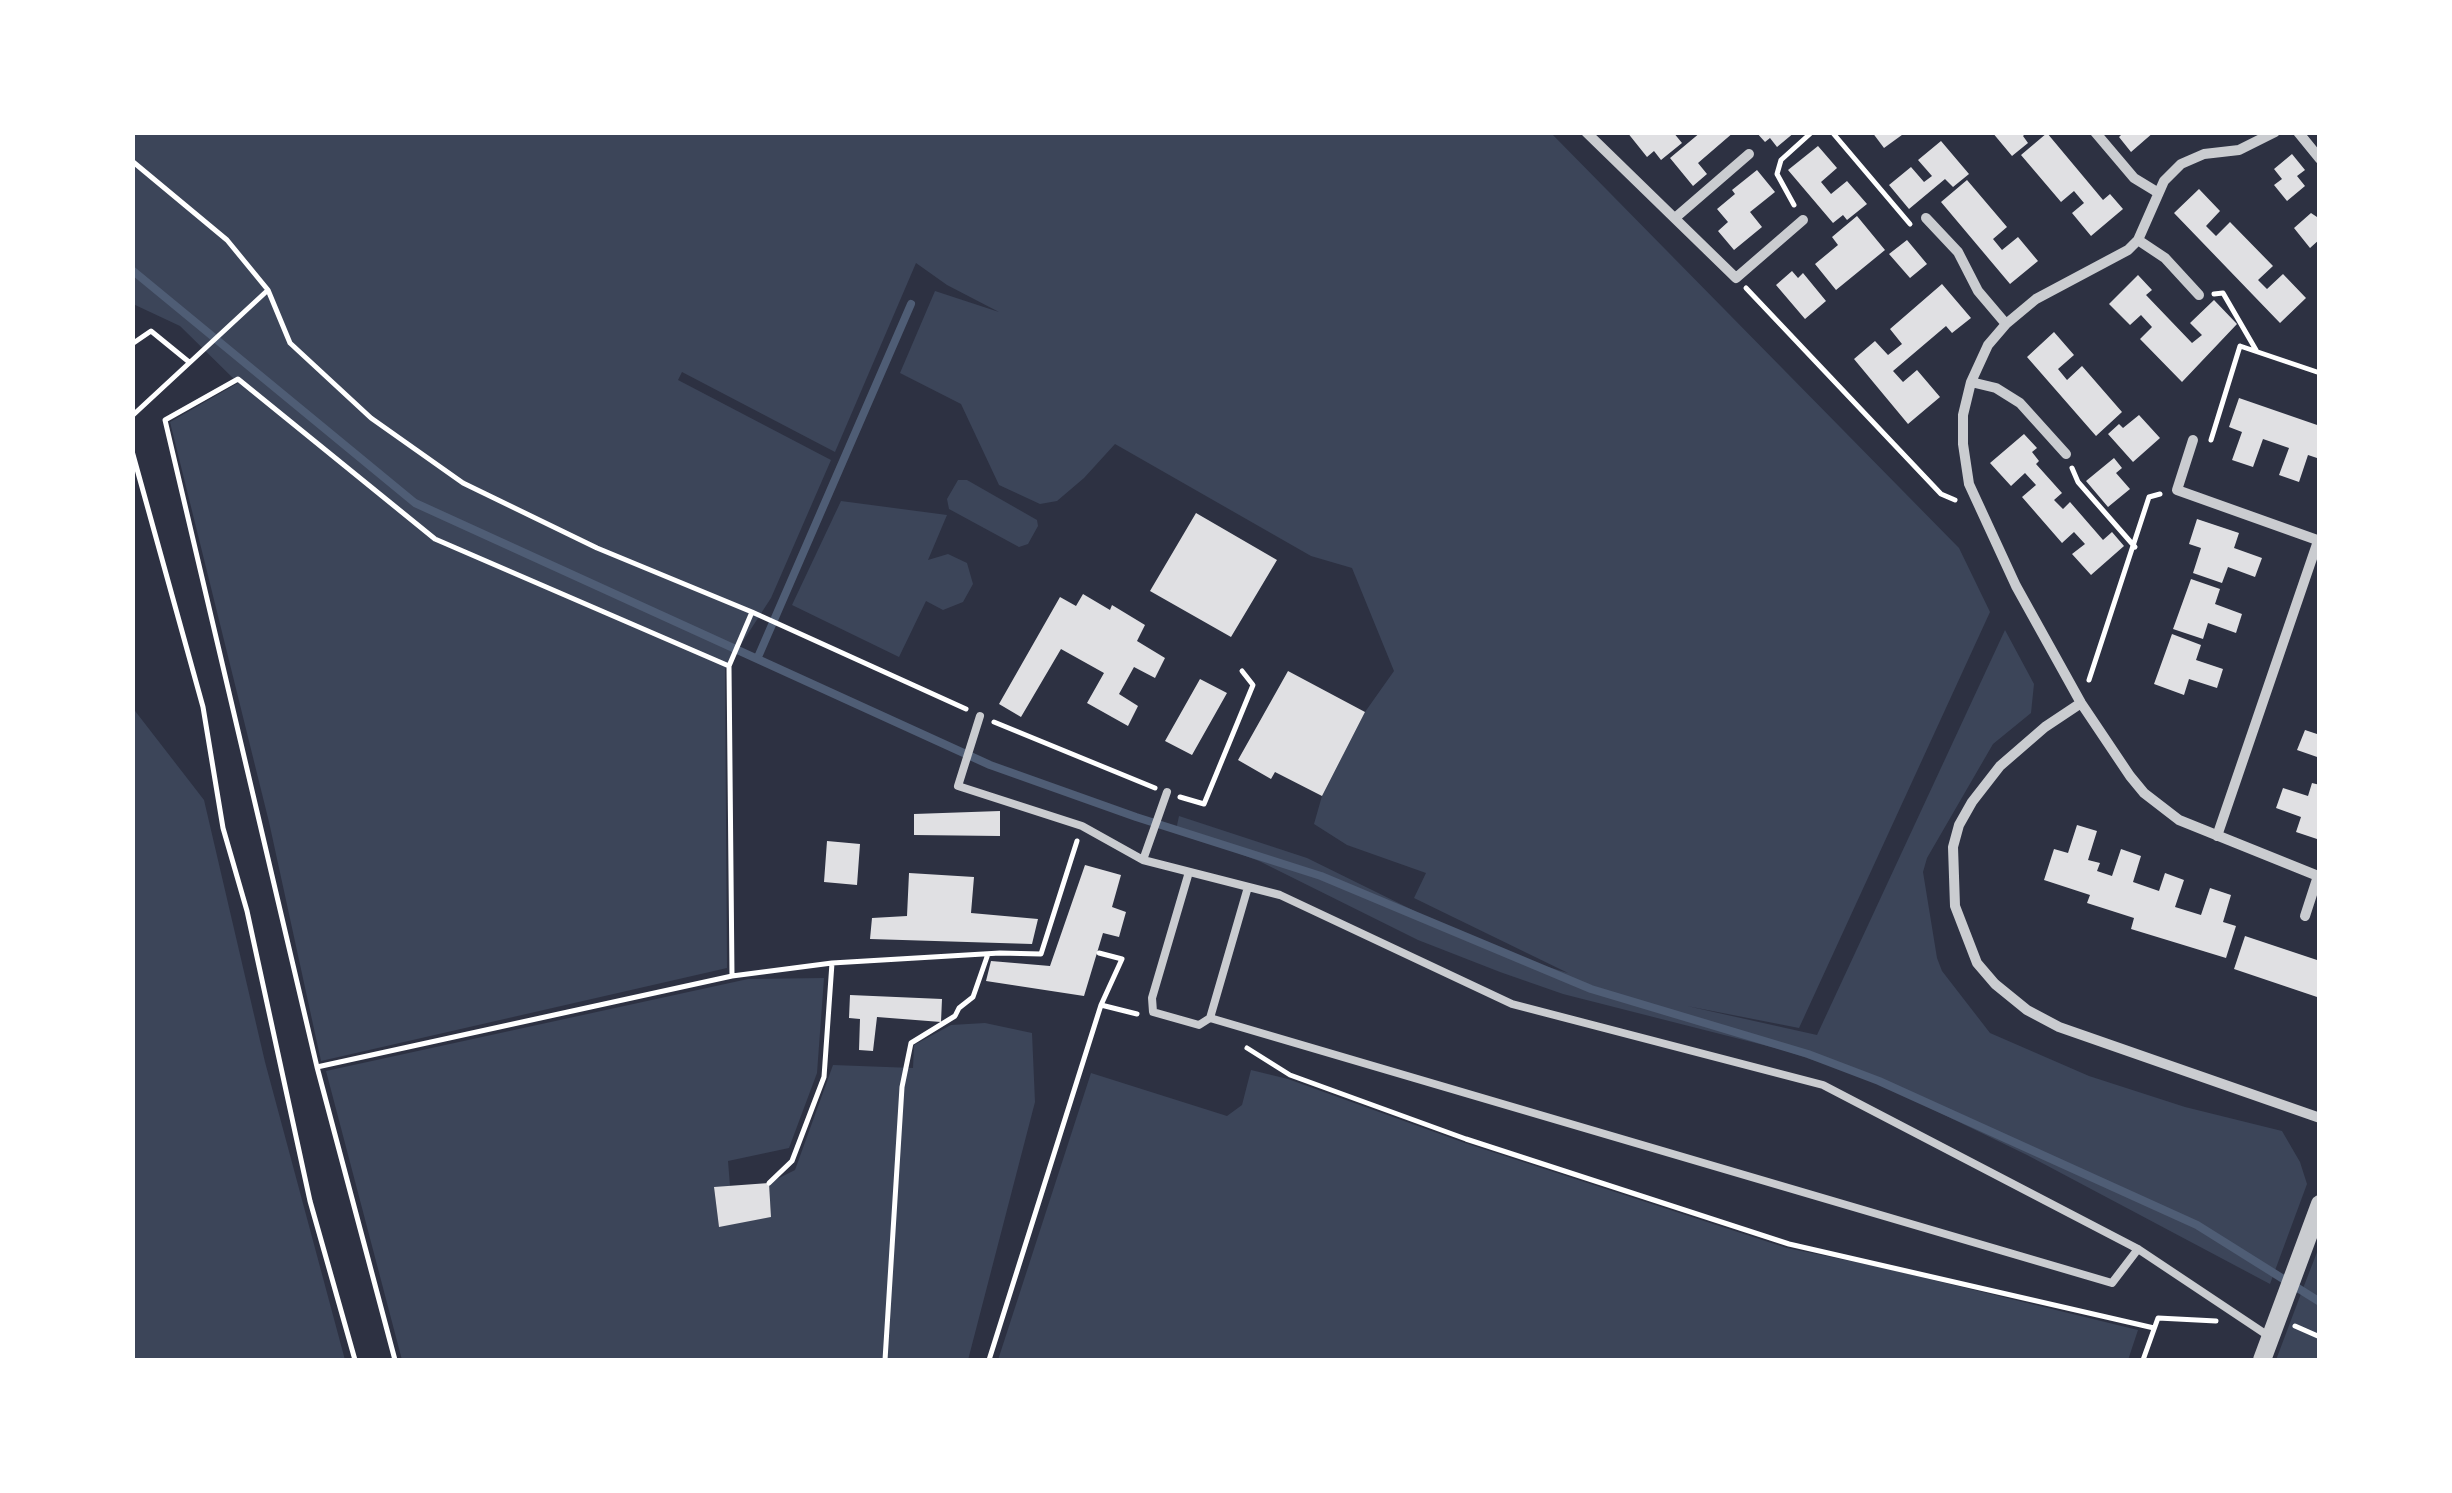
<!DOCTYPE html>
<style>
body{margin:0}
#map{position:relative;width:2452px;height:1493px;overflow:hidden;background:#2d3142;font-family:"DejaVu Sans",sans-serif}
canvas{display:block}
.frame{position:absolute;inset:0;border:135px solid #fff;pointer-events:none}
</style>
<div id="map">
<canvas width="2452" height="1493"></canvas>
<div class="frame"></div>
</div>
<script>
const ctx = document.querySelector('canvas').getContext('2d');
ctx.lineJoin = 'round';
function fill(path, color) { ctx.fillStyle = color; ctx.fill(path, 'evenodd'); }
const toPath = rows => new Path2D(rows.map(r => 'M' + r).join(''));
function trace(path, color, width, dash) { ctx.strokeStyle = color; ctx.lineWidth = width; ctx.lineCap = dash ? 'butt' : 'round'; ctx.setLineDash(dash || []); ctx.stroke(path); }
fill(toPath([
 [133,133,1551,133,1959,548,1990,612,1799,1028,1687,1006,1817,1035,2005,630,2034,684,2031,713,1993,744,1927,858,1923,872,1937,958,1942,971,1990,1033,2089,1076,2185,1107,2282,1131,2300,1162,2307,1184,2270,1284,2027,1155,1870,1079,1783,1050,1563,994,1500,972,1418,940,1259,861,1176,830,1179,816,1307,858,1433,920,1538,964,1568,973,1414,898,1426,873,1347,845,1314,824,1322,796,1365,712,1394,671,1352,568,1311,556,1115,444,1084,478,1057,501,1040,504,999,485,961,404,900,373,935,291,999,312,947,285,916,263,835,452,682,372,678,380,831,460,771,598,725,669,727,968,321,1061,269,822,170,422,238,383,180,326,133,304],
 [958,480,967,480,1037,520,1038,526,1028,544,1019,547,949,509,947,499],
 [841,501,947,515,928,560,948,554,967,563,973,584,963,602,943,610,926,601,899,657,792,605],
 [132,707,204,800,265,1062,345,1360,133,1360],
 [824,978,817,1073,789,1148,728,1161,730,1186,714,1188,719,1226,771,1217,769,1183,795,1170,833,1065,913,1068,914,1045,951,1025,985,1023,1032,1033,1035,1102,968,1360,881,1358,880,1360,402,1360,326,1071,748,979],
 [1251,1070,1288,1079,1465,1143,1787,1248,1880,1267,2138,1330,2128,1360,998,1360,1091,1073,1227,1116,1242,1105],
 [2319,1247,2319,1360,2276,1360,2302,1291]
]), '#3c4559');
trace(toPath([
 [132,270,415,503,990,765,1136,817,1321,876,1591,989,1808,1054,1879,1081,2197,1225,2320,1302],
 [758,657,911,304]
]), '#4f5d75', 8);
fill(toPath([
 [1627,132,1673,132,1682,143,1661,160,1654,151,1647,157],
 [1701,132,1734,132,1698,163,1707,174,1693,186,1670,158],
 [1756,132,1795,132,1777,147,1770,138,1765,142],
 [1872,132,1906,132,1884,148],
 [1992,132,2027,132,2023,136,2028,143,2012,156],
 [2124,132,2154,132,2131,152,2119,137],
 [2047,133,2103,200,2110,194,2123,209,2091,236,2072,213,2084,203,2074,191,2061,202,2021,155],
 [1941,141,1969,174,1953,187,1945,179,1909,209,1889,185,1911,167,1924,182,1932,176,1918,160],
 [1818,146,1837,168,1821,182,1831,194,1847,181,1867,204,1847,220,1843,215,1833,223,1788,170],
 [2292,154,2305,170,2297,176,2305,186,2287,201,2274,185,2282,179,2274,169],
 [1757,170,1775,192,1750,212,1762,227,1734,250,1718,231,1728,222,1717,209,1735,194,1732,190],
 [1967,180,2007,227,1993,239,2002,250,2018,237,2038,261,2010,284,1941,202],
 [2199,189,2220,211,2206,226,2216,236,2230,222,2273,266,2258,280,2267,289,2283,274,2306,298,2280,323,2174,213],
 [2311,213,2320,219,2320,239,2310,248,2294,228],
 [1857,216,1885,250,1836,290,1815,264,1838,245,1832,237],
 [1907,240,1927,264,1910,278,1889,254],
 [1792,271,1798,278,1803,273,1826,301,1805,319,1776,285],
 [2138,275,2152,290,2146,295,2192,343,2202,335,2190,323,2214,300,2237,324,2182,382,2140,339,2152,327,2141,315,2130,325,2109,304],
 [1942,284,1971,318,1952,333,1946,326,1893,371,1903,382,1917,370,1940,397,1908,424,1854,359,1875,341,1888,355,1902,344,1890,329],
 [2054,332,2074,355,2058,369,2067,380,2082,366,2122,412,2096,436,2027,357],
 [2239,398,2320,426,2320,459,2308,455,2299,482,2279,475,2289,448,2263,439,2253,467,2232,460,2242,432,2229,427],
 [2139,415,2160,438,2133,462,2108,434,2119,424,2123,428],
 [2024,434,2037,448,2032,452,2039,461,2036,464,2062,493,2054,500,2063,509,2070,502,2103,540,2112,532,2124,546,2091,575,2072,554,2085,544,2074,532,2062,543,2022,497,2036,485,2025,473,2011,486,1990,463],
 [2114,458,2122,468,2116,473,2130,489,2108,507,2086,481],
 [1196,513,1277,560,1231,637,1150,591],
 [2197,519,2239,533,2234,548,2262,558,2255,577,2228,567,2222,583,2193,573,2201,548,2189,544],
 [2191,579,2220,589,2215,604,2242,614,2236,633,2208,623,2203,639,2173,629],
 [1083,594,1110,610,1112,605,1145,625,1137,641,1165,658,1155,678,1134,667,1119,694,1138,706,1128,726,1087,703,1104,673,1061,649,1021,717,999,704,1060,597,1076,606],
 [2172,634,2201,645,2196,660,2223,669,2217,688,2189,679,2184,695,2154,684],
 [1288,671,1365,712,1322,796,1275,772,1271,779,1238,760],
 [1200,679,1227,693,1192,755,1165,741],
 [2305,730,2320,735,2320,758,2297,750],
 [2312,783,2320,785,2320,840,2296,832,2301,817,2276,808,2283,788,2308,796],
 [1000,811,1000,836,914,835,914,814],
 [2077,825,2097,831,2088,860,2100,863,2097,871,2112,876,2121,849,2141,856,2133,882,2159,891,2165,873,2184,880,2175,907,2201,915,2210,888,2231,895,2223,922,2236,926,2226,958,2131,929,2134,918,2087,903,2090,895,2044,880,2054,849,2068,853],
 [827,841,860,844,857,885,824,882],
 [1085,865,1121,875,1112,907,1126,912,1119,937,1103,933,1084,996,986,981,991,961,1050,966],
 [909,873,974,877,971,913,1038,919,1032,944,870,939,872,918,907,916],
 [2245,936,2320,961,2320,998,2234,969],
 [850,995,942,999,941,1022,877,1017,873,1051,859,1050,860,1019,849,1018],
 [769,1183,771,1217,719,1227,714,1187]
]), '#e0e0e3');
trace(toPath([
 [1832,132,1910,224],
 [132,161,227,240,268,290,132,416],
 [1794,205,1777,174,1781,160,1812,132],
 [1746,288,1941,494,1955,500],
 [268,290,290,343,371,418,463,483,597,548,752,612,966,709],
 [2214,294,2223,293,2256,350],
 [132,344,151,331,189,362],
 [2211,440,2240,346,2320,373],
 [132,451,203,707,223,828,247,911,310,1201,355,1360],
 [2072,468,2078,482,2135,547],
 [729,666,752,612],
 [2089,680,2149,497,2160,494],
 [994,722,1155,788],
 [1180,797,1204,804,1253,685,1242,671],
 [1099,953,1122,959,1101,1005,1137,1014],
 [1247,1048,1290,1075,1466,1139,1789,1244,2154,1328],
 [317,1067,165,420,238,379,435,539,729,666,732,976],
 [769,1183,792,1161,824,1077,832,963],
 [2295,1326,2320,1337],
 [395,1360,317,1067,732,976,832,963,1000,953,1041,954,1077,841],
 [885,1360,902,1087,911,1043,955,1016,959,1008,973,997,988,954],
 [989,1360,1101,1005],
 [2143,1360,2158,1318,2216,1321]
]), '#fff', 5);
trace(toPath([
 [980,716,958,786,1082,826,1143,860,1280,895,1512,1004,1823,1085,2138,1249,2270,1337],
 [1143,860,1167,792],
 [1189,872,1152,998,1153,1012,1199,1025,1210,1018,1248,887],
 [1210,1018,2112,1283,2138,1249]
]), '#caccd0', 8);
trace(toPath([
 [1586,132,1736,278,1803,220],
 [2095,132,2134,178,2157,192],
 [2275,132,2239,150,2204,154,2181,164,2164,181,2138,240,2128,250,2036,299,2006,324,1988,345,1971,382,1963,415,1963,444,1969,484,2016,586,2081,703,2130,776,2144,793,2179,820,2318,876,2305,916],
 [2298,132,2320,159],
 [1675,218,1749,154],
 [1926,218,1958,252,1978,291,2006,324],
 [2138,240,2165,258,2199,295],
 [1971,382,1996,388,2020,403,2066,454],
 [2193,440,2177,490,2320,541],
 [2081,703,2045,727,2000,766,1972,802,1959,825,1953,847,1955,906,1977,963,1995,984,2027,1010,2059,1027,2320,1118],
 [2217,836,2318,541]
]), '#caccd0', 10);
trace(toPath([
 [2262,1360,2320,1204]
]), '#caccd0', 18);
</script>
